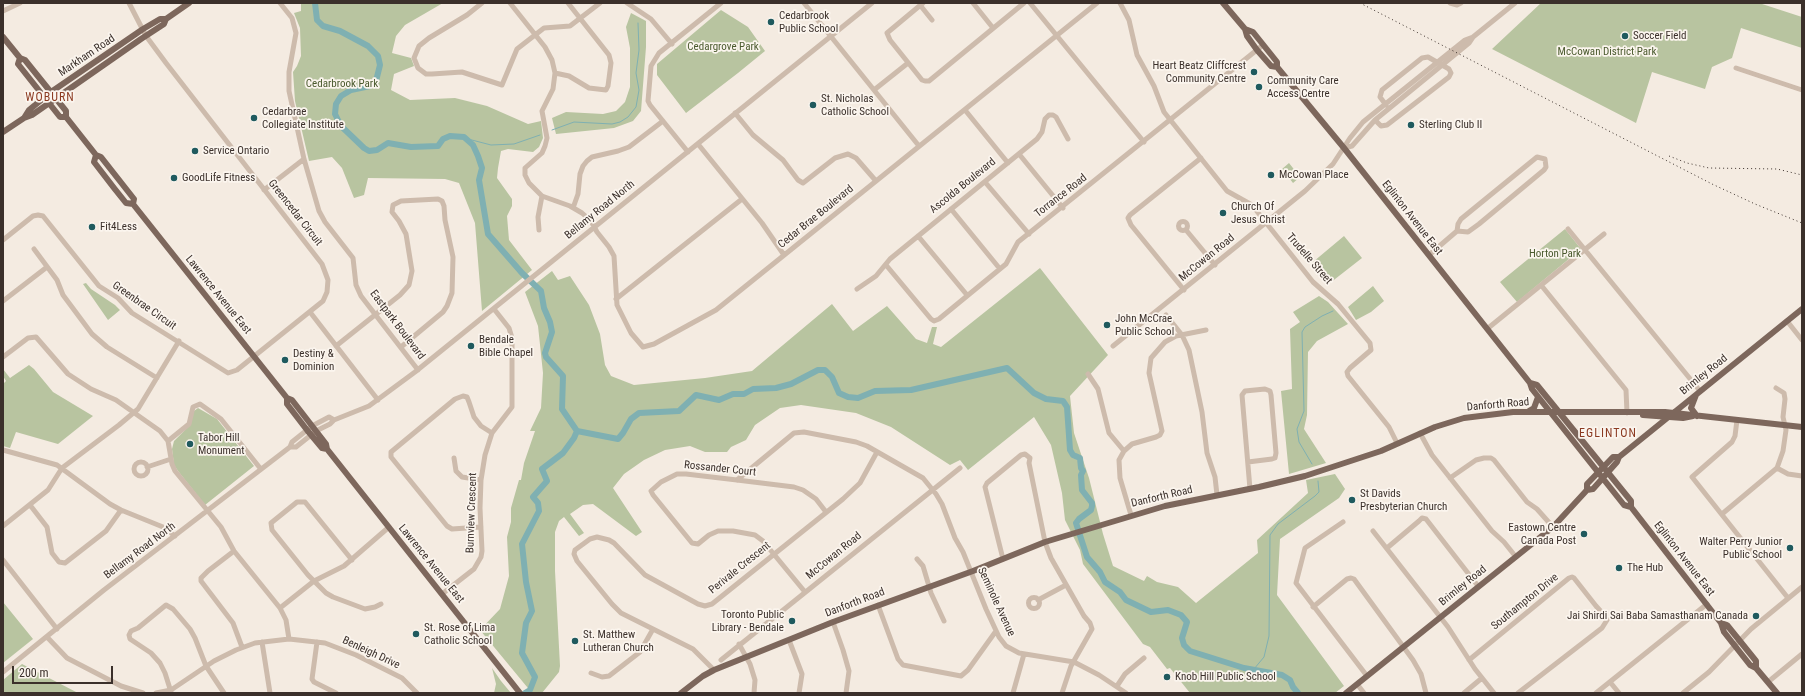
<!DOCTYPE html>
<style>
body{margin:0}
#map{position:relative;width:1805px;height:696px;overflow:hidden;background:#f4ebe1;font-family:"Roboto Condensed",sans-serif}
canvas{display:block}
.frame{position:absolute;inset:0;border:4px solid #3b302b;pointer-events:none}
.scale{position:absolute;left:12px;top:666px;width:101px;height:18px;box-sizing:border-box;border:2px solid #3b302b;border-top:0;padding-left:5px;font-size:12px;line-height:14px;white-space:nowrap;color:#3b302b;-webkit-text-stroke:3px #fbf5ee;paint-order:stroke}
</style>
<div id="map">
<canvas width="1805" height="696"></canvas>
<div class="frame"></div>
<div class="scale">200 m</div>
</div>
<script>
const ctx = document.querySelector('canvas').getContext('2d');
ctx.lineJoin = 'round';
function fill(path, color) { ctx.fillStyle = color; ctx.fill(path, 'evenodd'); }
const toPath = rows => new Path2D(rows.map(r => 'M' + r).join(''));
function trace(path, color, width, dash) { ctx.strokeStyle = color; ctx.lineWidth = width; ctx.lineCap = dash ? 'butt' : 'round'; ctx.setLineDash(dash || []); ctx.stroke(path); }
function drawText(font, color, halo, rows, align = 'center') {
  ctx.font = font + ' "Roboto Condensed",sans-serif'; ctx.lineWidth = 3.5; ctx.setLineDash([]); ctx.textBaseline = 'middle'; ctx.strokeStyle = halo; ctx.fillStyle = color; for (const [text, x, y, turn = 0] of rows) {
    ctx.save(); ctx.translate(x, y); ctx.rotate((+turn || 0) * Math.PI / 180); ctx.textAlign = isNaN(turn) ? turn : align; if (halo) ctx.strokeText(text, 0, 0); ctx.fillText(text, 0, 0); ctx.restore();
  }
}
fill(toPath([
 [301,3,443,3,405,25,396,36,392,53,411,58,414,66,394,74,391,90,410,100,455,98,487,106,528,124,541,121,543,138,539,147,533,152,508,149,501,151,498,168,497,178,512,199,512,206,507,216,509,240,532,270,482,311,475,223,459,183,445,179,368,178,364,195,354,198,342,168,332,157,309,161,295,101,293,72,297,66,301,56,300,28,294,13,301,11],
 [1541,3,1759,3,1802,17,1802,48,1741,28,1732,58,1712,67,1705,89,1652,72,1636,123,1492,49],
 [721,10,748,27,765,51,738,73,686,113,657,75,657,64],
 [631,13,646,21,646,47,641,111,633,121,614,128,556,134,552,118,566,112,603,114,616,111,625,102,630,87,630,48,626,27],
 [1289,163,1300,177,1293,183,1282,169],
 [1565,229,1581,249,1517,302,1500,282],
 [1344,236,1362,258,1330,283,1313,262],
 [1040,268,1108,355,1070,396,1074,433,1089,478,1103,534,1113,566,1144,581,1147,576,1157,582,1178,587,1196,603,1258,553,1257,540,1308,493,1306,480,1335,474,1345,489,1339,498,1280,539,1277,595,1344,686,1335,693,1190,693,1170,668,1167,669,1150,647,1143,644,1083,564,1080,550,1065,520,1062,493,1051,445,1034,417,968,470,960,460,950,465,891,427,856,413,801,405,780,408,755,425,746,440,731,447,727,452,705,452,690,446,665,450,644,460,624,474,613,488,642,532,636,536,593,504,583,505,570,514,584,533,579,536,564,517,559,521,555,532,555,571,560,666,559,672,542,693,532,693,480,630,500,609,509,576,507,537,511,522,511,508,519,480,521,480,524,463,535,431,530,431,541,408,543,373,538,326,525,292,552,271,558,280,570,276,589,305,600,334,605,365,611,376,634,385,705,378,752,371,832,304,853,331,887,306,916,339,927,343,932,327,937,327,933,344,941,347],
 [86,283,91,289,115,305,120,310,108,320,83,284],
 [1373,286,1384,301,1371,312,1356,320,1348,307],
 [1319,296,1328,302,1348,324,1317,341,1308,352,1307,415,1304,429,1326,463,1289,474,1281,391,1292,389,1290,329,1300,322,1293,312],
 [29,365,34,369,53,392,93,416,58,444,16,432,10,448,3,446,3,384,6,381,3,376,3,369,10,378],
 [198,408,217,419,254,466,205,505,178,471,174,465,172,449,174,441,189,426,194,411],
 [3,602,33,639,3,663],
 [22,664,78,693,3,693,3,680],
 [492,668,501,681,511,693,494,693,496,684]
]), '#b8c4a0');
trace(toPath([
 [552,130,574,122,612,124,620,122,628,117,636,107,639,90,636,73,639,50,638,23],
 [468,139,491,145,514,144,540,135],
 [1312,464,1299,442,1297,429,1304,411,1302,332,1305,327,1322,316,1333,311],
 [1254,669,1264,657,1269,636,1270,535,1278,524,1315,496,1319,492,1318,481]
]), '#7fb0b2', 1);
trace(toPath([
 [315,3,317,20,323,26,340,31,368,46,378,56,380,65,376,81,370,86,351,90,341,96,336,104,335,114,341,126,364,148,369,151,377,150,388,143,411,147,438,146,443,139,450,136,464,137,473,145,478,156,482,168,479,180,488,234,522,273,541,291,544,308,550,322,552,332,545,353,546,357,563,376,562,409,577,431],
 [577,431,618,439,623,433,631,419,639,413,679,411,696,395,719,400,733,394,744,394,753,389,776,388,791,384,818,370,825,370,832,377,839,393,848,397,858,398,875,391,911,390,1007,368,1034,393,1046,399,1063,401,1067,407,1070,450,1073,455,1080,458,1081,468,1083,471,1081,475,1082,490,1092,503,1092,506,1091,510,1079,519,1076,523,1087,557,1100,572,1105,582,1120,592,1126,600,1151,612,1168,610,1181,615,1187,622,1182,638,1184,645,1190,651,1244,668,1282,675,1290,680,1293,687,1298,693],
 [525,693,530,690,535,677,522,653,526,623,532,611,526,582,522,544,539,511,538,503,533,497,547,481,542,469,563,453,574,438,577,431]
]), '#7fb0b2', 6);
trace(toPath([
 [280,3,292,18,296,33,289,72,289,91,304,159,319,211,325,222,353,258,356,285,361,296,418,370],
 [482,3,467,15,429,38,419,46,414,58,418,68,426,74,432,74,462,72,502,85,517,49,544,28,570,26,600,3],
 [510,3,545,47,552,60,555,73,553,89,542,111,547,138,545,146,542,153,525,168,525,175,529,183,542,196,570,206,582,213,591,221,597,232,609,247,614,256,617,305,631,333,643,347,654,344,716,310,1097,3],
 [627,3,651,19,672,44],
 [804,3,919,146],
 [923,3,887,33,890,40,922,80,925,81,929,81,1024,3],
 [973,3,993,28],
 [1030,3,1144,142],
 [1120,3,1129,20,1137,55,1154,86,1164,112,1227,191,1252,205,1313,282,1338,304,1370,343,1371,350,1350,368,1347,372,1348,376,1389,427,1397,443],
 [1450,3,1457,5,1461,3],
 [920,5,932,20],
 [3,11,20,3],
 [1736,68,1802,90],
 [555,73,569,76,589,88,606,90,608,86,611,63,609,55,568,3],
 [874,90,908,63],
 [965,110,1008,163],
 [735,113,753,135,783,160,798,180,803,183,835,158,848,154,856,158,876,181],
 [1375,120,1381,126,1387,125,1449,77,1451,73,1449,69,1428,57,1422,58,1382,90,1380,97,1386,105],
 [698,144,762,223,784,255],
 [1344,148,1352,146,1375,120,1469,43,1473,37,1515,3],
 [688,152,650,105,648,101,651,66,659,53,721,3],
 [1019,154,1063,208],
 [985,182,1029,234],
 [264,190,304,159],
 [573,208,578,194,580,174,583,166,587,161,592,157,618,151,629,147,663,121],
 [951,209,1000,269],
 '1178.5 226a4.5 4.5 0 1 1 9 0a4.5 4.5 0 1 1-9 0Z',
 [1568,229,1700,391],
 [539,230,538,217,542,196],
 [1186,230,1215,265],
 [918,236,967,295],
 [3,240,33,216,38,215,43,216,99,286,118,298,132,313,228,373,237,370,323,301,327,292,328,280,322,264,166,63,146,36,129,3],
 [34,249,57,280,63,295,92,334,107,347,157,378],
 [1429,255,1457,231,1458,224,1461,219,1537,157,1545,159,1546,167,1544,170,1479,224,1468,232,1457,231],
 [886,265,931,319,934,321,939,319,1006,264,1018,242,1263,45],
 [1541,285,1626,390,1627,413],
 [857,289,876,276,890,259,1037,139,1042,132,1045,119,1049,115,1053,115,1056,117,1068,139],
 [1184,290,1131,225,1128,218,1130,215,1201,158],
 [616,299,742,199],
 [3,301,47,267],
 [310,312,378,400],
 [1166,315,1182,335,1189,350,1202,412,1207,453,1215,477,1217,495],
 [1787,321,1802,340],
 [1487,329,1604,234],
 [336,346,400,295,409,285,412,271,406,234,399,221,392,212,393,205,401,201,438,199,442,201,444,206,445,220,453,257,452,293,447,306,443,312,401,347],
 [1113,346,1305,191,1333,164,1350,138,1363,122,1465,40,1473,37],
 [3,357,28,338,36,337,68,374,91,389,116,400,160,431,168,441,172,464,175,471,221,527,234,551,280,608,286,620,289,639],
 [1088,374,1098,389,1109,433,1124,451],
 [1737,420,1735,436,1732,442,1692,477,1788,598],
 [1420,433,1432,455,1492,531,1504,542,1516,557],
 [168,441,189,424,193,407,200,404,221,419,260,468],
 [290,447,296,447,316,431,330,424,334,420,369,406,415,372,872,3],
 [3,450,57,465,110,504,121,510,163,527,175,536],
 [454,458,456,471,462,477,481,480],
 [1248,462,1272,459,1275,458,1276,453,1271,395,1270,391,1265,389,1245,391,1242,395,1250,489],
 '134 469a7 7 0 1 1 14 0a7 7 0 1 1-14 0Z',
 [147,467,171,459],
 [1777,468,1788,474,1802,476],
 [1450,478,1476,460,1484,458,1491,458,1494,460,1527,502,1537,509,1553,527],
 [737,480,794,433,804,432,856,442,867,446,923,478,936,494,942,504,955,538,963,552,986,609,999,637,1006,646,1019,653,1074,662,1099,675,1126,693],
 [30,505,47,527,52,553,59,562,65,563,106,531,121,510],
 [1722,514,1777,468,1783,451,1786,430,1783,417,1785,399,1784,393,1776,388],
 [1131,515,1120,478,1119,460,1124,451,1132,444,1156,437,1160,435,1162,431,1149,373,1151,358,1165,342,1176,336,1206,330],
 [1343,522,1305,548,1296,583,1367,676],
 [3,526,48,490,62,468,119,425,138,409,179,341],
 [481,527,452,529,447,526,391,457,391,452,455,399,463,396,467,397,469,402,474,417,481,426,492,433],
 [1373,531,1448,627,1475,669,1494,693],
 [1387,548,1419,521,1422,518,1426,519,1478,586],
 [234,551,208,571,201,578,201,581,233,623,242,647],
 [917,559,923,566,931,593,944,621],
 [1003,559,985,487,987,483,1021,455,1025,454,1030,458,1029,463,1045,542,1051,558,1084,616,1090,623,1092,629,1071,666,1062,693],
 [3,560,57,629],
 [352,560,305,502,297,502,271,523,272,530,308,575,326,593,333,597,365,609,375,607,381,604],
 [805,592,763,541,755,535,733,531,718,531,709,535,698,544,692,543,653,495,651,491,661,482,677,474,686,474,737,480,794,487,803,490,816,499,826,512],
 [442,594,474,569,481,557,482,551,480,508,481,480,485,455,492,433,512,407,512,338,509,328,494,309],
 '1028.5 603a5.5 5.5 0 1 1 11 0a5.5 5.5 0 1 1-11 0Z',
 [1038,600,1066,585],
 [878,605,898,659,903,665,961,676,968,670,996,631],
 [1313,607,1347,579,1351,578,1354,579,1413,660,1421,674,1426,693],
 [280,608,314,581,344,566,389,527],
 [833,622,843,650,849,671,846,693],
 [47,637,67,658,121,686,143,693],
 [789,640,802,674,799,693],
 [262,642,270,693],
 [317,642,312,679,314,682,336,693],
 [739,644,750,664,755,680,754,693],
 [721,660,960,468],
 [1469,660,1569,578,1572,577,1574,578,1596,606,1605,616,1607,620,1602,628,1518,693],
 [714,670,693,649,621,613,612,604,577,561,574,554,575,550,590,539,597,537,609,540,614,543,645,575,698,604,705,606,712,604,843,499,860,483,877,452],
 [3,672,104,590,290,447,292,442,312,426,329,417,334,420],
 [591,673,602,677,609,676,640,652,653,629],
 [1610,682,1619,693],
 [1768,682,1802,654],
 [1357,684,1364,693],
 [1117,686,1125,674,1144,658],
 [171,692,165,673,160,663,151,653,130,639,129,635,131,631,138,628,166,605,173,609,190,629,195,638,206,666,224,693],
 [156,693,171,690,214,661,236,650,255,643,289,639,325,643,356,655,402,678,417,693],
 [1013,693,1024,654],
 [1464,693,1482,678],
 [1596,693,1707,604],
 [1683,693,1709,672,1751,629,1802,587]
]), '#cdbbac', 5);
trace(toPath([
 [1223,3,1245,29,1247,36,1257,50,1271,66,1277,67],
 [1245,29,1253,32,1277,62,1277,67,1344,148,1530,383,1532,389,1624,505,1631,507],
 [3,37,20,58,25,60,66,111,66,117,96,155,101,157,134,199,133,204,287,398,292,400,326,444,327,449,520,693],
 [20,58,18,64,60,117,66,117],
 [24,118,29,110,51,92,143,29,160,19,166,19],
 [3,132,24,118,32,115,141,39,164,24,166,19,189,3],
 [96,155,94,162,114,188,126,203,133,204],
 [1530,383,1537,385,1631,501,1631,507,1721,623,1724,632,1750,665,1756,668,1777,693],
 [1696,395,1691,408,1697,416],
 [287,398,287,404,307,430,322,448,327,449],
 [1529,411,1534,408,1538,397],
 [1643,415,1683,418,1693,416],
 [1587,490,1587,484,1613,457,1619,457],
 [1721,623,1727,625,1756,661,1756,668],
 [681,693,703,676,714,670,833,622,973,571,1045,542,1165,506,1259,487,1305,476,1381,451,1435,427,1464,418,1513,412,1665,412,1802,427],
 [1346,693,1553,527,1587,490,1593,489,1617,462,1619,457,1802,309]
]), '#7d675c', 6);
trace(toPath([
 [1360,3,1712,184,1755,204,1802,223],
 [1669,156,1687,163,1709,168,1777,169,1802,175]
]), '#3b302b', 1, [1, 3]);
for (const [x, y, r, color] of [
 [771,22,4,"#1f5a5e"],
 [1625,36,4,"#1f5a5e"],
 [1254,72,4,"#1f5a5e"],
 [1259,87,4,"#1f5a5e"],
 [813,105,4,"#1f5a5e"],
 [254,118,4,"#1f5a5e"],
 [1411,125,4,"#1f5a5e"],
 [195,151,4,"#1f5a5e"],
 [1271,175,4,"#1f5a5e"],
 [174,178,4,"#1f5a5e"],
 [1223,213,4,"#1f5a5e"],
 [92,227,4,"#1f5a5e"],
 [1107,325,4,"#1f5a5e"],
 [471,346,4,"#1f5a5e"],
 [285,360,4,"#1f5a5e"],
 [190,444,4,"#1f5a5e"],
 [1352,500,4,"#1f5a5e"],
 [1584,534,4,"#1f5a5e"],
 [1790,548,4,"#1f5a5e"],
 [1619,568,4,"#1f5a5e"],
 [1756,616,4,"#1f5a5e"],
 [792,621,4,"#1f5a5e"],
 [416,634,4,"#1f5a5e"],
 [575,641,4,"#1f5a5e"],
 [1167,677,4,"#1f5a5e"]
]) { const dot = new Path2D(); dot.arc(x, y, r, 0, 2 * Math.PI); ctx.fillStyle = color; ctx.fill(dot); trace(dot, '#fbf5ee', 1.5); }
drawText('11px', '#3b302b', '#fbf5ee', [
 ["Cedarbrook",779,16],
 ["Public School",779,29],
 ["Soccer Field",1633,36],
 ["Heart Beatz Cliffcrest",1246,66,"right"],
 ["Community Centre",1246,79,"right"],
 ["Community Care",1267,81],
 ["Access Centre",1267,94],
 ["St. Nicholas",821,99],
 ["Catholic School",821,112],
 ["Cedarbrae",262,112],
 ["Collegiate Institute",262,125],
 ["Sterling Club II",1419,125],
 ["Service Ontario",203,151],
 ["McCowan Place",1279,175],
 ["GoodLife Fitness",182,178],
 ["Church Of",1231,207],
 ["Jesus Christ",1231,220],
 ["Fit4Less",100,227],
 ["John McCrae",1115,319],
 ["Public School",1115,332],
 ["Bendale",479,340],
 ["Bible Chapel",479,353],
 ["Destiny &",293,354],
 ["Dominion",293,367],
 ["Tabor Hill",198,438],
 ["Monument",198,451],
 ["St Davids",1360,494],
 ["Presbyterian Church",1360,507],
 ["Eastown Centre",1576,528,"right"],
 ["Canada Post",1576,541,"right"],
 ["Walter Perry Junior",1782,542,"right"],
 ["Public School",1782,555,"right"],
 ["The Hub",1627,568],
 ["Toronto Public",784,615,"right"],
 ["Library - Bendale",784,628,"right"],
 ["Jai Shirdi Sai Baba Samasthanam Canada",1748,616,"right"],
 ["St. Rose of Lima",424,628],
 ["Catholic School",424,641],
 ["St. Matthew",583,635],
 ["Lutheran Church",583,648],
 ["Knob Hill Public School",1175,677]
], 'left');
drawText('11px', '#4a5a2e', '#fbf5ee', [
 ["Cedargrove Park",723,47],
 ["McCowan District Park",1607,52],
 ["Cedarbrook Park",342,84],
 ["Horton Park",1555,254]
]);
drawText('11px', '#3b302b', '#fbf5ee', [
 ["Markham Road",87,56,-34],
 ["Ascolda Boulevard",963,186,-39],
 ["Torrance Road",1061,196,-38],
 ["Bellamy Road North",600,210,-39],
 ["Greencedar Circuit",295,213,52],
 ["Cedar Brae Boulevard",816,217,-39],
 ["Eglinton Avenue East",1412,218,52],
 ["McCowan Road",1207,258,-39],
 ["Trudelle Street",1309,259,49],
 ["Lawrence Avenue East",218,295,51],
 ["Greenbrae Circuit",144,306,35],
 ["Eastpark Boulevard",397,325,53],
 ["Brimley Road",1704,375,-39],
 ["Danforth Road",1498,405,-5],
 ["Rossander Court",720,469,6],
 ["Danforth Road",1162,497,-13],
 ["Burnview Crescent",472,513,-88],
 ["Bellamy Road North",140,551,-37],
 ["McCowan Road",834,556,-39],
 ["Eglinton Avenue East",1684,559,52],
 ["Lawrence Avenue East",431,564,51],
 ["Perivale Crescent",740,568,-39],
 ["Brimley Road",1463,586,-39],
 ["Seminole Avenue",996,602,65],
 ["Southampton Drive",1525,602,-39],
 ["Danforth Road",855,603,-21],
 ["Benleigh Drive",371,653,25]
]);
ctx.letterSpacing = '1px';
drawText('12px', '#8c3b22', '#fbf5ee', [
 ["WOBURN",50,98],
 ["EGLINTON",1608,434]
]);
ctx.letterSpacing = '0px';
</script>
